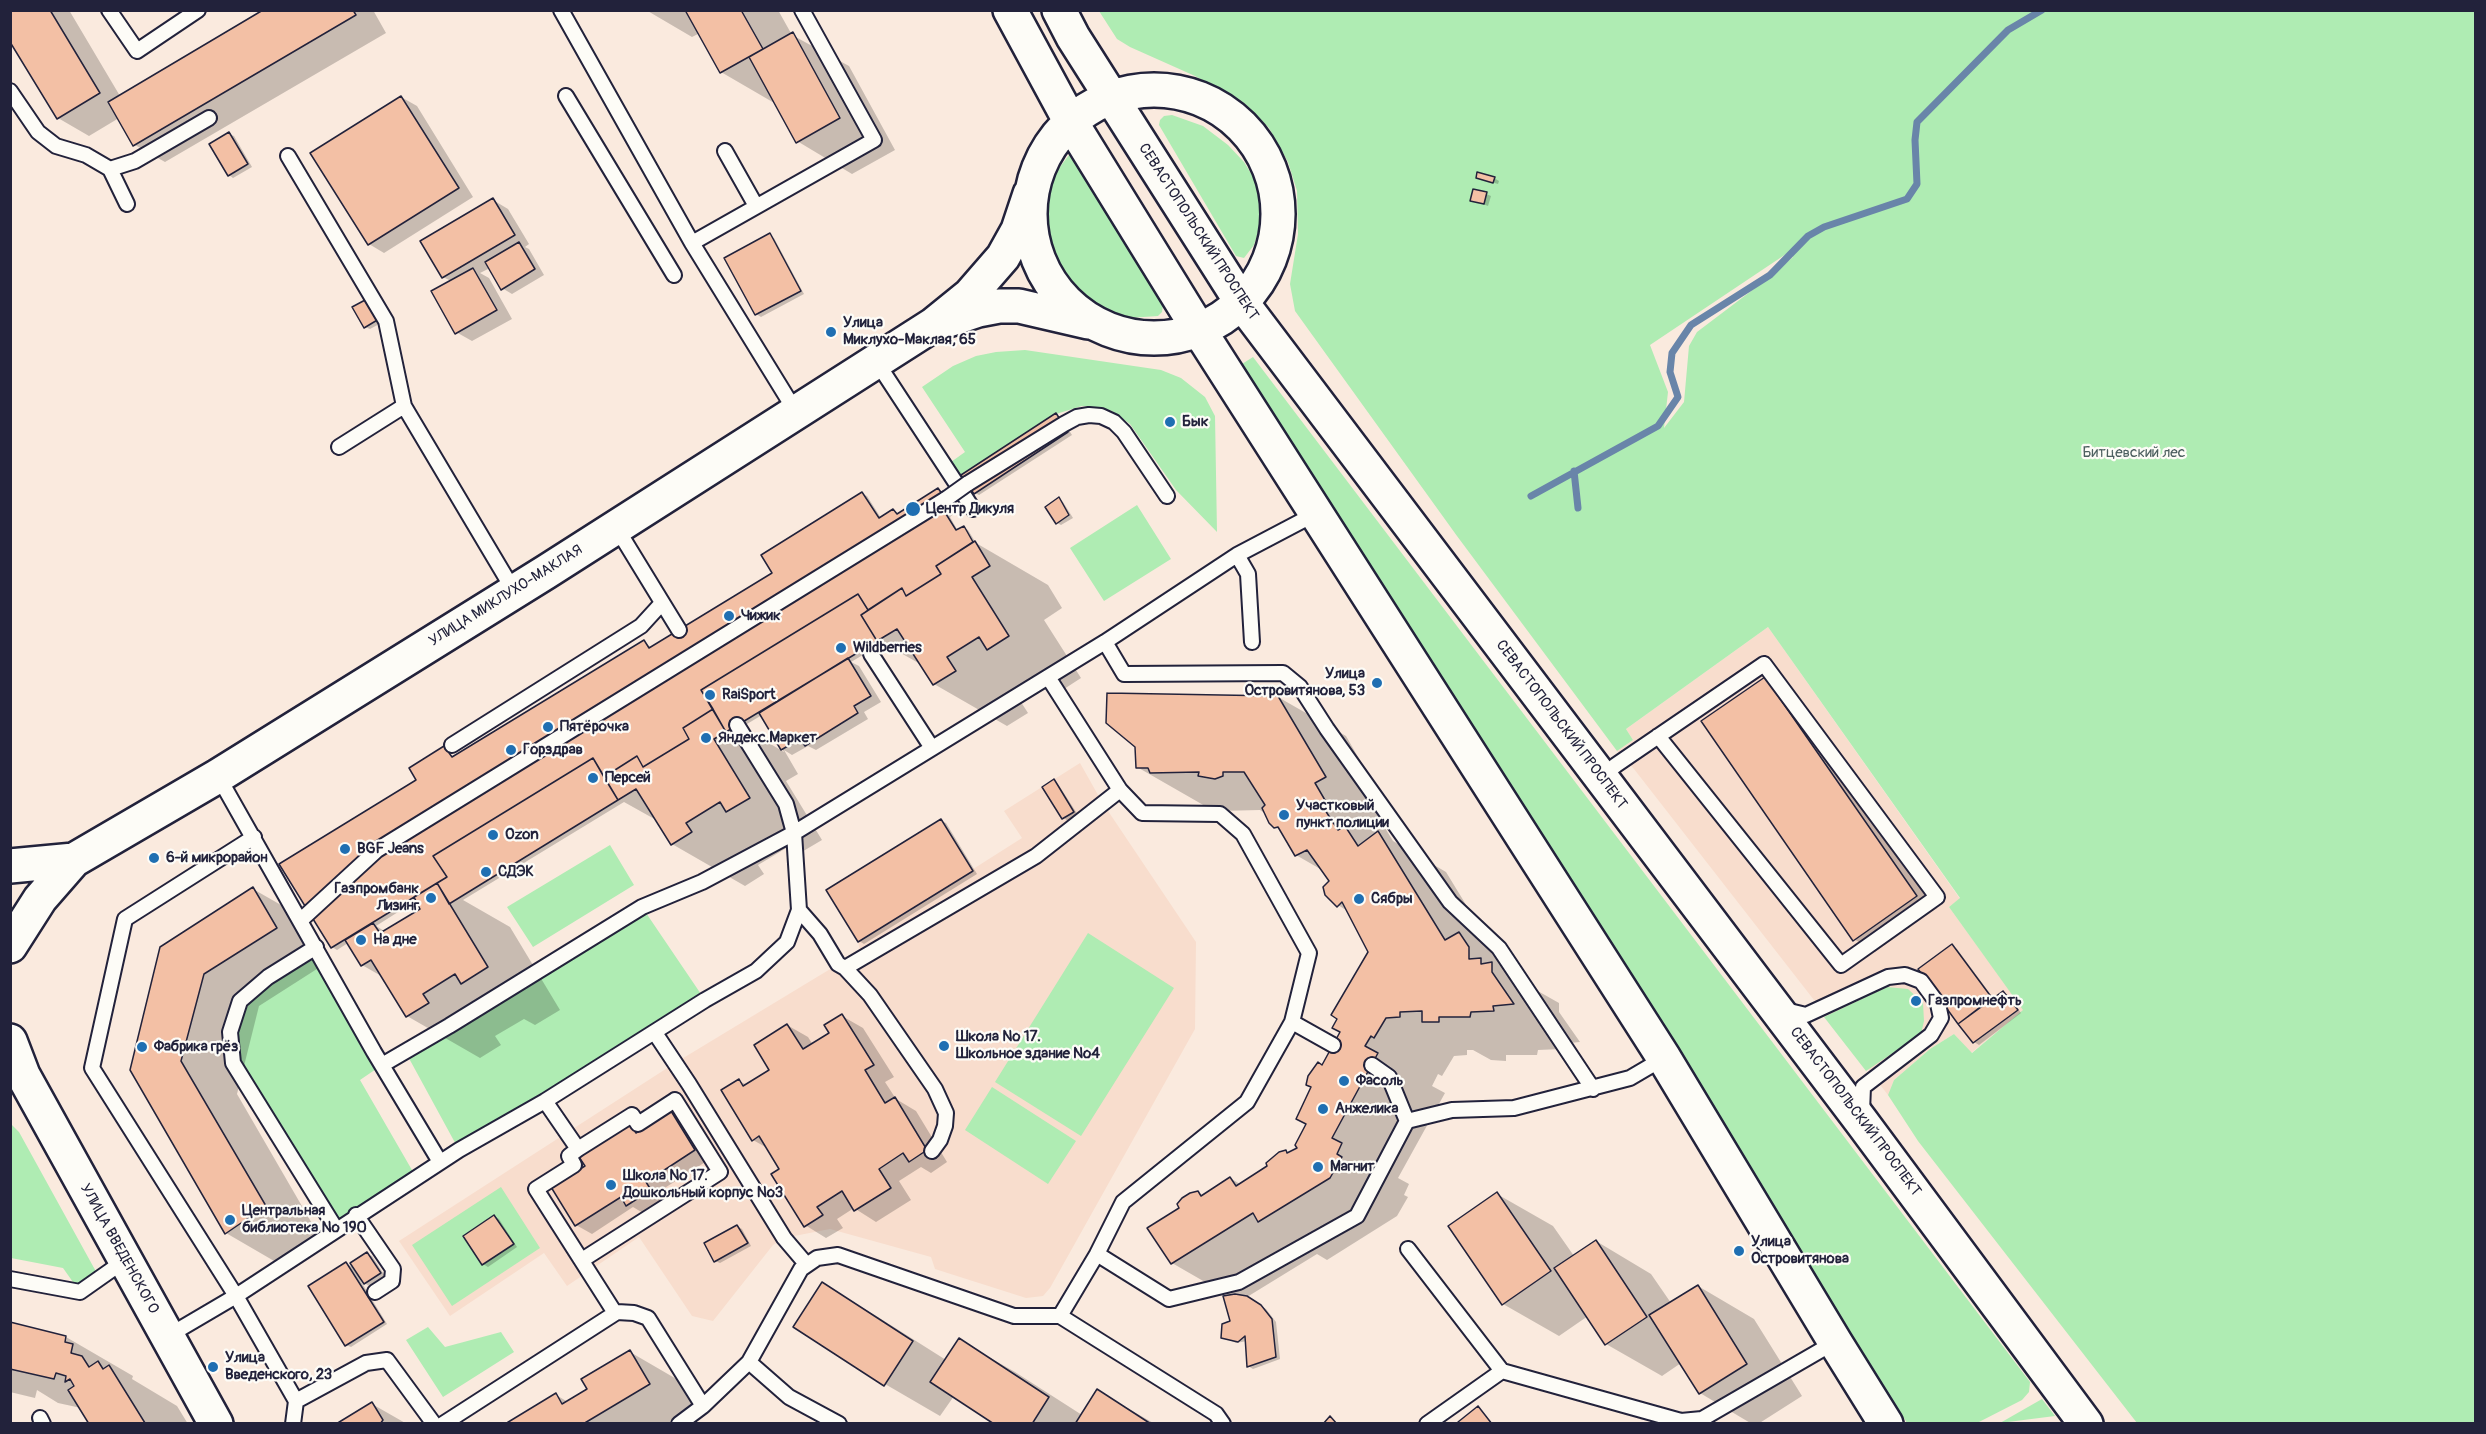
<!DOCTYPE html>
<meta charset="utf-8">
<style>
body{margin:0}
#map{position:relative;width:2486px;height:1434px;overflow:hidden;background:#faeade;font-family:Pangolin,sans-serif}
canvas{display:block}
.frame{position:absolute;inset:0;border:12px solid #22223b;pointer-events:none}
</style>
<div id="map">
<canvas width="2486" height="1434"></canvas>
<div class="frame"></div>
</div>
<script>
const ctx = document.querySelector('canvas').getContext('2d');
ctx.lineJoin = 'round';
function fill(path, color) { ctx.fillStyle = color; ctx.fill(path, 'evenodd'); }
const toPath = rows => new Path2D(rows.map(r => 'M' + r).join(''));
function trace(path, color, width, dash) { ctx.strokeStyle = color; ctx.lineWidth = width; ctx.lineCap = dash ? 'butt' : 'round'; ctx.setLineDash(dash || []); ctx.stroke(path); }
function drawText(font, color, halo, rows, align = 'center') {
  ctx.font = font + ' Pangolin,sans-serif'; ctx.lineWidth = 4.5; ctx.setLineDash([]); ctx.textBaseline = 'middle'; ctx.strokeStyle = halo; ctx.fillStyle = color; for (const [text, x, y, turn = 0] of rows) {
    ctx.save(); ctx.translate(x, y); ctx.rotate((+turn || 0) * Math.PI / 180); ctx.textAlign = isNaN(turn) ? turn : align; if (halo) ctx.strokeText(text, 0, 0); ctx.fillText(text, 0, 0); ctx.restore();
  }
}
fill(toPath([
 [1768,627,1960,899,1949,907,2024,1010,1971,1053,1954,1034,1930,1049,1894,1080,1888,1095,1634,769,1617,751,1633,740,1626,729],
 [1080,763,1102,802,1196,942,1195,1029,1050,1288,1043,1296,1026,1298,935,1269,931,1257,830,1229,784,1238,773,1245,713,1321,692,1316,639,1237,567,1286,544,1253,450,1316,399,1241,675,1063,860,951,858,942,1022,838,1004,811]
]), '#f8ddcd');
fill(toPath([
 [1099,11,2475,11,2475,1423,2137,1423,1918,1141,1888,1095,1894,1080,1930,1049,1954,1034,1972,1053,2023,1010,1949,907,1960,898,1768,627,1626,729,1633,740,1617,751,1457,536,1295,311,1290,284,1298,234,1297,191,1288,162,1269,128,1244,103,1195,76,1130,47,1117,39],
 [1789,252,1793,257,1771,276,1697,332,1689,346,1684,402,1664,428,1668,392,1650,345],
 [1172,115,1203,126,1228,145,1244,162,1257,183,1263,216,1254,245,1244,258,1236,256,1159,125,1160,120,1164,116],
 [1069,155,1074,155,1163,304,1162,312,1158,316,1129,318,1107,315,1087,304,1072,290,1056,269,1047,246,1043,220,1045,196,1053,176],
 [1025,350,1161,370,1181,378,1205,397,1215,416,1217,532,1176,490,1130,424,1112,411,1101,408,1082,406,1056,414,961,475,951,462,965,452,922,387,953,366,976,356,996,352],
 [1253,357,2030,1382,2029,1392,2022,1400,1977,1423,1907,1423,1409,631,1411,629,1410,626,1407,628,1242,364],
 [1137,505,1171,559,1104,601,1070,548],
 [610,845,634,885,533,947,507,907],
 [642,907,705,1000,459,1150,405,1051],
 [1088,933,1174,988,1081,1136,995,1082],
 [316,947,382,1065,360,1080,416,1177,336,1229,233,1063,240,1001],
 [1887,987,1908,989,1923,1003,1924,1021,1921,1034,1866,1071,1824,1017],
 [992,1087,1076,1141,1048,1184,965,1130],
 [10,1123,19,1132,99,1277,80,1292,63,1268,11,1258],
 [501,1187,540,1248,452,1306,412,1245],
 [428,1327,445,1347,501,1332,514,1352,443,1397,406,1340],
 [2042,1399,2055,1416,2000,1423]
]), '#afecb3');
fill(toPath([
 [10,10,69,10,120,96,267,10,373,10,386,33,165,162,135,145,119,118,89,136,58,118],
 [646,10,778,10,792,35,849,66,895,150,852,174,797,141,776,104,721,72,700,33,692,37],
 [401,97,417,106,473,197,384,253,369,244],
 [229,134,234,136,252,167,233,178,229,175],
 [1478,178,1494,178,1499,181,1498,184],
 [1486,194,1491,196,1488,206,1472,200],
 [493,200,508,209,529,244,525,247,529,249,544,275,512,294,502,288,490,268,480,273,489,278,512,319,472,341,456,332,451,281,443,277],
 [770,235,774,238,804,294,761,317,756,314],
 [372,303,383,322,370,329,365,327],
 [1057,415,1061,418,1072,435,979,495,975,493],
 [939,489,943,492,956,512,950,517,958,531,964,528,968,530,976,543,1048,585,1062,608,1044,620,1081,678,1061,691,1046,682,1019,699,1028,713,1007,726,934,684,922,665,883,643,851,662,859,666,881,702,864,712,868,719,816,750,808,746,792,755,784,750,798,774,786,781,822,840,800,853,788,847,758,865,764,874,745,886,672,844,658,821,624,802,463,900,510,927,560,1010,535,1025,524,1019,495,1036,501,1045,480,1058,407,1016,383,977,362,965,348,943,337,950,332,947,418,780,444,747,454,758,644,642,652,648,774,573,862,494,867,496,881,518,893,510,899,515],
 [762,715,784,752,742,727],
 [417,900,423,909,386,932,376,926],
 [1059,499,1063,502,1073,518,1061,525,1057,523],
 [1765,678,1786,691,1937,908,1875,952,1854,939],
 [1278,697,1346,736,1392,816,1382,823,1393,841,1446,872,1498,957,1526,973,1536,990,1559,1003,1559,1012,1580,1042,1560,1044,1561,1049,1538,1050,1537,1055,1506,1055,1506,1061,1491,1060,1473,1050,1467,1050,1467,1055,1454,1056,1442,1076,1438,1074,1432,1086,1445,1093,1398,1178,1409,1184,1404,1195,1408,1197,1397,1216,1327,1260,1317,1254,1247,1297,1266,1309,1276,1322,1280,1359,1253,1369,1248,1366,1247,1341,1236,1343,1223,1337,1232,1322,1231,1297,1172,1263,1181,1208,1198,1193,1203,1196,1230,1178,1240,1184,1269,1167,1286,1151,1289,1153,1299,1149,1323,1067,1342,1032,1370,952,1349,912,1338,905,1331,881,1322,870,1296,855,1283,831,1275,827,1266,814,1260,810,1219,811,1211,806,1205,806,1137,767],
 [1054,781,1058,784,1078,815,1068,821,1064,818],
 [941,821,946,823,977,874,864,944,859,941],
 [253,889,309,921,331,960,259,1006,237,1094,321,1239,281,1265,226,1233,131,1070],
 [1952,946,1957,949,1994,999,2003,992,2008,995,2021,1013,1979,1045,1974,1042,1920,970],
 [842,1016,863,1028,894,1077,885,1082,896,1099,916,1111,947,1162,931,1173,921,1167,899,1181,911,1200,876,1222,854,1208,837,1219,843,1228,826,1238,805,1225,781,1169,769,1149,753,1140,739,1081,747,1085,771,1070,787,1025,808,1037,813,1045,831,1033],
 [671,1113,686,1122,710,1159,660,1191,665,1199,643,1213,633,1207,592,1234,576,1225,630,1126,641,1132],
 [1497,1194,1553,1226,1574,1256,1596,1241,1651,1274,1671,1303,1698,1286,1754,1319,1802,1396,1758,1424,1752,1424,1700,1393,1681,1363,1662,1376,1606,1344,1588,1316,1559,1336,1503,1304],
 [494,1216,499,1219,517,1247,488,1267,483,1264],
 [737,1226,742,1229,751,1246,720,1263,715,1261],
 [367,1254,372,1256,385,1276,369,1286,360,1280,387,1324,351,1347,346,1345,347,1264,356,1269],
 [823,1284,878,1317,946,1360,959,1340,1015,1372,1082,1415,1098,1391,1155,1424,996,1424,954,1396,940,1416,885,1384],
 [10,1324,66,1337,133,1376,132,1379,177,1406,188,1424,90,1424,81,1408,58,1403,37,1390,35,1398,10,1392],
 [630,1352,685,1384,704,1416,692,1424,508,1424,556,1395,568,1402,589,1389],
 [372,1404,407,1424,339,1424],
 [1478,1407,1493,1424,1458,1424]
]), '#0003');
trace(toPath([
 [1574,471,1578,508],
 [1531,496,1658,426,1678,397,1670,372,1672,353,1691,325,1770,275,1808,236,1824,227,1907,199,1917,184,1915,140,1917,122,2008,30,2042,10]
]), '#6985a9', 7);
const building = toPath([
 [10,10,50,10,100,93,57,119,10,42,10,10],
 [263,10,353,10,356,15,133,146,108,102,263,10],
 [685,10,741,10,763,49,720,73,685,10],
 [793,32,840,118,796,143,749,57,793,32],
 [401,96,459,188,368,245,310,153,401,96],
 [229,132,248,164,228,176,209,144,229,132],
 [1477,172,1495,177,1493,183,1476,178,1477,172],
 [1473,189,1487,192,1484,204,1470,201,1473,189],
 [493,198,515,235,442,278,420,241,493,198],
 [770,233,801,291,755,315,724,258,770,233],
 [519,242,535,269,501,290,485,262,519,242],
 [473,268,497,310,455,334,431,291,473,268],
 [367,299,379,319,364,328,352,307,367,299],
 [1056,413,1068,432,974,494,961,475,1056,413],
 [938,488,952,509,946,514,956,530,964,526,973,542,936,566,941,574,906,596,902,588,868,610,858,594,701,690,713,709,683,728,689,739,643,767,637,756,604,777,593,758,433,856,447,877,331,948,279,864,416,780,409,768,444,746,452,757,644,640,649,648,772,573,761,555,862,492,879,518,893,509,897,514,938,488],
 [1059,497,1069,515,1056,524,1045,507,1059,497],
 [975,541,990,566,972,577,1009,636,987,650,979,637,947,657,956,671,933,685,897,629,877,641,861,615,902,588,906,596,941,574,936,566,975,541],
 [858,594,868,610,861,615,877,641,726,732,701,690,858,594],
 [848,658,871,696,854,706,858,713,805,746,800,739,781,750,759,713,848,658],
 [1765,677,1917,896,1853,941,1701,721,1765,677],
 [1107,693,1278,696,1326,777,1315,783,1329,807,1325,810,1338,830,1345,826,1358,846,1378,831,1445,940,1459,932,1469,947,1469,959,1481,958,1481,964,1492,962,1492,972,1514,1004,1493,1006,1494,1011,1471,1012,1470,1017,1439,1017,1439,1022,1422,1022,1422,1011,1400,1012,1400,1017,1386,1018,1374,1038,1371,1036,1365,1046,1378,1053,1332,1138,1342,1143,1337,1154,1342,1157,1330,1178,1258,1222,1253,1213,1171,1264,1147,1228,1179,1208,1177,1204,1182,1198,1190,1193,1198,1191,1201,1196,1230,1177,1236,1186,1267,1166,1266,1163,1279,1152,1286,1150,1287,1153,1297,1148,1295,1145,1306,1124,1296,1119,1311,1087,1306,1085,1308,1076,1318,1062,1322,1065,1340,1032,1332,1028,1337,1019,1331,1015,1368,952,1342,902,1337,907,1325,895,1323,887,1329,881,1307,850,1295,856,1278,827,1274,828,1269,823,1262,808,1265,805,1244,772,1223,772,1223,776,1215,779,1198,776,1199,772,1150,773,1148,768,1136,768,1135,747,1106,723,1107,693],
 [713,709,726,732,714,739,750,798,726,812,720,802,686,823,692,832,671,845,636,789,618,800,604,777,637,756,643,767,689,739,683,728,713,709],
 [593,758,618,800,449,904,437,883,447,877,433,856,593,758],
 [1054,779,1074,812,1062,819,1042,787,1054,779],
 [941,819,973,871,858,942,826,890,941,819],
 [437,883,488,967,461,984,455,974,423,994,429,1003,406,1017,371,960,361,966,345,940,373,923,380,933,420,909,414,897,437,883],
 [253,887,277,928,204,974,181,1061,266,1206,225,1234,130,1070,160,947,253,887],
 [1952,944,1992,998,1958,1024,1918,969,1952,944],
 [2003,991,2018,1010,1973,1043,1958,1024,2003,991],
 [842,1014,874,1065,865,1070,885,1103,895,1097,927,1150,909,1162,903,1153,879,1169,891,1188,854,1211,842,1191,817,1207,823,1215,804,1227,771,1174,779,1169,759,1136,752,1141,721,1090,739,1079,743,1086,769,1070,754,1045,787,1024,803,1049,829,1033,824,1025,842,1014],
 [671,1111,695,1150,646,1182,651,1190,626,1206,621,1197,575,1226,551,1187,585,1166,579,1157,630,1124,636,1133,671,1111],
 [1497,1192,1551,1271,1502,1305,1448,1226,1497,1192],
 [494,1215,514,1244,482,1265,463,1236,494,1215],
 [737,1225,748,1243,714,1262,704,1243,737,1225],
 [1596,1240,1647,1317,1605,1345,1554,1268,1596,1240],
 [367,1252,381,1273,364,1284,350,1263,367,1252],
 [346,1262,384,1322,345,1346,308,1286,346,1262],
 [822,1282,913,1341,884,1386,793,1327,822,1282],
 [1698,1285,1747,1364,1699,1394,1649,1315,1698,1285],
 [1235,1294,1247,1296,1261,1305,1272,1319,1276,1357,1247,1367,1245,1336,1238,1342,1221,1338,1222,1324,1230,1321,1223,1296,1235,1294],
 [10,1322,66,1336,65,1342,73,1344,71,1353,82,1356,89,1367,98,1361,103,1369,109,1365,145,1423,89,1424,68,1390,74,1386,70,1379,65,1382,66,1376,56,1373,54,1379,10,1369,10,1322],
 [959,1338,1049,1397,1032,1424,994,1424,930,1382,959,1338],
 [630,1350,650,1384,583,1424,505,1424,556,1393,562,1404,587,1389,581,1379,630,1350],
 [1097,1389,1151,1424,1075,1424,1097,1389],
 [372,1402,383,1420,380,1424,336,1424,372,1402],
 [1478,1406,1492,1424,1455,1424,1458,1422,1478,1406],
 [1330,1416,1337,1424,1323,1424,1330,1416]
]);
fill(building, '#f3c0a5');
trace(building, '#22223b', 1.5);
const lane = toPath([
 [109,10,137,51,198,10],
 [561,10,692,243,796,412],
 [10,91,38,132,56,146,86,155,110,169,135,161,209,118],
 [566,96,674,275],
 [725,151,756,206],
 [288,156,386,321,404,406],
 [110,169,127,204],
 [692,243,874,140,802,10],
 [876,361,973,509],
 [339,447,404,406,514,591],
 [967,484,1064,424,1077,417,1089,415,1101,416,1114,422,1124,432,1167,496],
 [616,527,679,630],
 [1237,555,1248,574,1252,642],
 [1105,642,1124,674,1283,673,1300,687,1327,729,1450,902,1499,948,1593,1089],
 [871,654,932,748],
 [1048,677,1120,790,1142,813,1220,814,1243,834,1309,953,1292,1022],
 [452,745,641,626,662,603],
 [218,776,374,1052,440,1162],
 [1601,777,1616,765,1764,664,1937,897,1841,965,1658,736],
 [254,837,125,919,92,1068,236,1296,296,1401],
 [799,910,820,934,838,964,845,968,870,995,935,1089,946,1113,945,1126,940,1140,932,1151],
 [301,920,377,850,946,499],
 [316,947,268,977,240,1001,230,1032,233,1063,336,1229],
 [845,968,1036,856,1120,790],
 [1785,1010,1806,1015,1888,977,1905,975,1921,981,1938,1004,1941,1018,1931,1035,1863,1087,1862,1112],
 [655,1033,689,1084,784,1238,807,1265],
 [382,1065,449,1026,642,907,702,882,794,833,1105,642,1237,555,1315,514],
 [1372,1065,1389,1077,1407,1121],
 [545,1101,578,1149],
 [356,1215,393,1269,392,1281,375,1292],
 [1408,1249,1502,1371],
 [1097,1254,1123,1202,1247,1102,1292,1022,1333,1045],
 [582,1260,720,1172,675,1100,638,1124,632,1115,578,1149,569,1156,574,1165,536,1189,615,1313],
 [10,1279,80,1292,124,1261],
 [1060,1316,1097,1254,1169,1299,1239,1282,1357,1216,1407,1121,1452,1110,1514,1108,1630,1078,1664,1058],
 [168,1336,236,1296,459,1150,545,1101,705,1000,756,971,787,942,799,910,794,833,786,804,737,725],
 [749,1362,789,1397,839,1424],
 [40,1418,43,1424],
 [293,1424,296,1401,366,1363,387,1360,434,1424],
 [443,1424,617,1312,634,1313,648,1318,703,1406],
 [679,1424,703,1406,749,1362,801,1269,817,1258,838,1255,1014,1316,1060,1316,1216,1414,1223,1424],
 [1427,1424,1502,1371,1681,1421,1702,1419,1835,1342]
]);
const secondary = toPath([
 [1010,10,1069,119,1199,330,1664,1058,1835,1342,1886,1424],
 [1059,10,1073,37,1242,303,1861,1121,2086,1424],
 '1030 214a124 124 0 1 1 248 0a124 124 0 1 1-248 0Z',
 [945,321,978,310,999,306,1019,306,1088,322],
 [10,866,74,860],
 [10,946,40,899,74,860,218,776,546,572,933,325,970,295,1003,257,1018,230,1030,194],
 [10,1041,23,1075,216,1424]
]);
trace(lane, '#22223b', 18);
trace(secondary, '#22223b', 38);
trace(lane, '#fdfcf7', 14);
trace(secondary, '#fdfcf7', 33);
const laneBridge = toPath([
 [946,499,967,484]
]);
trace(laneBridge, '#22223b', 18, []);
trace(laneBridge, '#fdfcf7', 14);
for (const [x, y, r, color] of [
 [831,332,6,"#1f6fb2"],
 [1170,422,6,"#1f6fb2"],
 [913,509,8,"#1f6fb2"],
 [729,616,6,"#1f6fb2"],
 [841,648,6,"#1f6fb2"],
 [1377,683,6,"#1f6fb2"],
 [710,695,6,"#1f6fb2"],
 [548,727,6,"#1f6fb2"],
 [706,738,6,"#1f6fb2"],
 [511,750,6,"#1f6fb2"],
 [593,778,6,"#1f6fb2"],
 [1284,815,6,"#1f6fb2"],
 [493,835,6,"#1f6fb2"],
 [345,849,6,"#1f6fb2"],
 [154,858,6,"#1f6fb2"],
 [486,872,6,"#1f6fb2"],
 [431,898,6,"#1f6fb2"],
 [1359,899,6,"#1f6fb2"],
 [361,940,6,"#1f6fb2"],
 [1916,1001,6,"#1f6fb2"],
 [944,1046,6,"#1f6fb2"],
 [142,1047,6,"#1f6fb2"],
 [1344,1081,6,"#1f6fb2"],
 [1323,1109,6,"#1f6fb2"],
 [1318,1167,6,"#1f6fb2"],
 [611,1185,6,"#1f6fb2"],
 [230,1220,6,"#1f6fb2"],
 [1739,1251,6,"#1f6fb2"],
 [213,1367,6,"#1f6fb2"]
]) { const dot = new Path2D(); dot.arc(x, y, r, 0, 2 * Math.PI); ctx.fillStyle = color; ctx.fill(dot); trace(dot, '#fdfcf7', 2); }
drawText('15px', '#22223b', '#fdfcf7', [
 ["СЕВАСТОПОЛЬСКИЙ ПРОСПЕКТ",1198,232,57],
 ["УЛИЦА МИКЛУХО-МАКЛАЯ",506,596,-32],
 ["СЕВАСТОПОЛЬСКИЙ ПРОСПЕКТ",1561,725,53],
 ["СЕВАСТОПОЛЬСКИЙ ПРОСПЕКТ",1855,1112,53],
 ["УЛИЦА ВВЕДЕНСКОГО",119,1249,61]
]);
drawText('bold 15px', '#22223b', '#fdfcf7', [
 ["Улица",843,323],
 ["Миклухо-Маклая, 65",843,340],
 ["Бык",1182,422],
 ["Центр Дикуля",926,509],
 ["Чижик",741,616],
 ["Wildberries",853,648],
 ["Улица",1365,674,"right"],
 ["Островитянова, 53",1365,691,"right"],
 ["RaiSport",722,695],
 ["Пятёрочка",560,727],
 ["Яндекс.Маркет",718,738],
 ["Горздрав",523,750],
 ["Персей",605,778],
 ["Участковый",1296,806],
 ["пункт полиции",1296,823],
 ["Ozon",505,835],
 ["BGF Jeans",357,849],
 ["6-й микрорайон",166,858],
 ["СДЭК",498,872],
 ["Газпромбанк",419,889,"right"],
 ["Лизинг",419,906,"right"],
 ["Сябры",1371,899],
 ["На дне",373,940],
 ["Газпромнефть",1928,1001],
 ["Школа № 17.",956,1037],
 ["Школьное здание №4",956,1054],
 ["Фабрика грёз",154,1047],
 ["Фасоль",1356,1081],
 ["Анжелика",1335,1109],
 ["Магнит",1330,1167],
 ["Школа № 17.",623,1176],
 ["Дошкольный корпус №3",623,1193],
 ["Центральная",242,1211],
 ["библиотека № 190",242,1228],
 ["Улица",1751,1242],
 ["Островитянова",1751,1259],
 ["Улица",225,1358],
 ["Введенского, 23",225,1375]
], 'left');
drawText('15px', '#4c5f5f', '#fdfcf7', [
 ["Битцевский лес",2134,453]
]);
</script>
